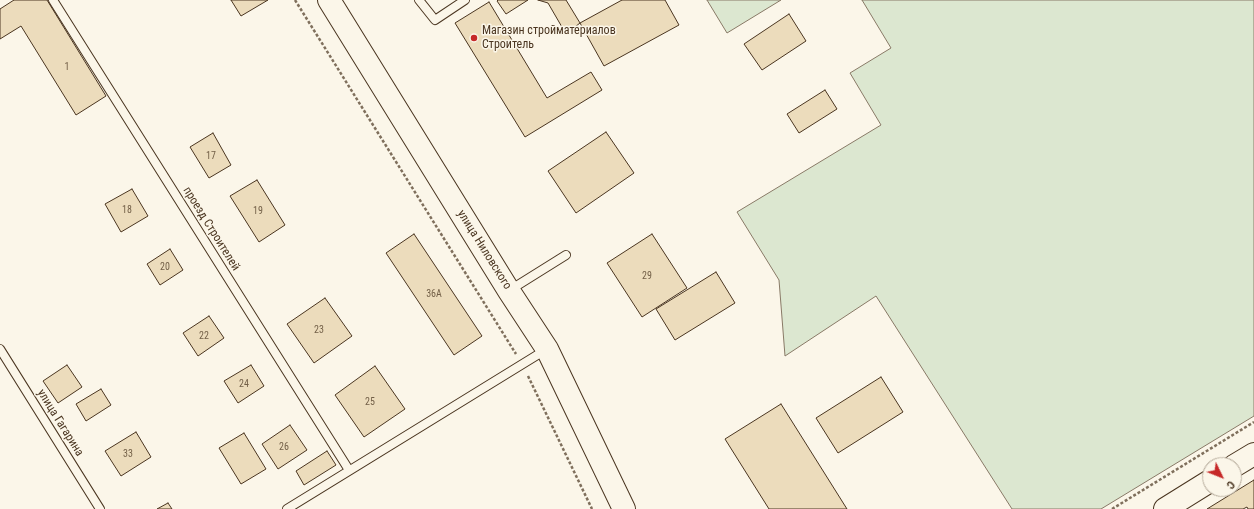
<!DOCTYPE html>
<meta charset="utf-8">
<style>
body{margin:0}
#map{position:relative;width:1254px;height:509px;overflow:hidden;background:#fbf6e9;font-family:"Roboto Condensed",sans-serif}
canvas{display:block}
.north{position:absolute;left:1202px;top:457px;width:40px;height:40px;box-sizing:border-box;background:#fbf6e9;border:1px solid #b4a999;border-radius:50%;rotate:133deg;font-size:11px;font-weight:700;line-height:16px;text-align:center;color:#4a3520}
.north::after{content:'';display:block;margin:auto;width:14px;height:18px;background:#c62828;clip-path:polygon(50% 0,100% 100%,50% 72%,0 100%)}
</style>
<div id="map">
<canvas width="1254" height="509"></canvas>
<div class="north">С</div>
</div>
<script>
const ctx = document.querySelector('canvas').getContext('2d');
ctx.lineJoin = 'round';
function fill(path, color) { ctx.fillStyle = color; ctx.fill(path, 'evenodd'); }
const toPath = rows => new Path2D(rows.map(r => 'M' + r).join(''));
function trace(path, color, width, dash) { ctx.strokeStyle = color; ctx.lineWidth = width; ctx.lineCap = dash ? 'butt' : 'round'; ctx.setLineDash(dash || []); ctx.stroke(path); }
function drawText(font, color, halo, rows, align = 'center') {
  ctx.font = font + ' "Roboto Condensed",sans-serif'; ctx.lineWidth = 3; ctx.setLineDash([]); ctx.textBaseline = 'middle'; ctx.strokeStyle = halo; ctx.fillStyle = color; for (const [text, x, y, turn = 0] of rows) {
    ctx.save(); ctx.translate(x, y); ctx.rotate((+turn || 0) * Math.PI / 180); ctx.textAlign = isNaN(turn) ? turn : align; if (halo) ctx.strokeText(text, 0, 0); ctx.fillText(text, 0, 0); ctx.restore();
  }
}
const green = toPath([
 [707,0,781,0,727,33,707,0],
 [862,0,1254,0,1254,416,1101,509,1012,509,876,296,785,356,779,280,737,212,881,125,850,73,891,48,862,0]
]);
fill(green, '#dce7d0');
trace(green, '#887966', 1);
const building = toPath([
 [14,0,47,0,106,96,76,115,21,26,0,39,0,9,14,0],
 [231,0,268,0,241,16,231,0],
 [498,0,528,0,506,14,497,1,498,0],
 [538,0,566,0,580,23,566,34,548,3,538,0],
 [622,0,665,0,679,25,604,66,580,23,622,0],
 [489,2,547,98,591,72,602,90,525,137,455,23,489,2],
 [789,14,806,41,762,70,744,44,789,14],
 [825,90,837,109,799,133,787,114,825,90],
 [606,132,634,173,576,213,548,171,606,132],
 [213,133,231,165,209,178,190,147,213,133],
 [257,180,285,225,259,242,230,196,257,180],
 [132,189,148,216,121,232,105,204,132,189],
 [414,234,482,336,454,355,386,253,414,234],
 [652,234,687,288,642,317,607,263,652,234],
 [170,249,183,270,160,285,147,264,170,249],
 [716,272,735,303,675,340,656,309,716,272],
 [325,298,352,336,314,363,287,324,325,298],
 [209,316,224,338,198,356,183,333,209,316],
 [67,365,82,387,58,403,43,381,67,365],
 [251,365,264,386,238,403,224,381,251,365],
 [375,366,405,409,364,437,335,395,375,366],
 [881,377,903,412,838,453,816,418,881,377],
 [101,389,111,405,86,421,76,404,101,389],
 [781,404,847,509,769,509,725,439,781,404],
 [290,425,307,450,278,469,262,444,290,425],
 [136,432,151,457,121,476,105,451,136,432],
 [244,433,266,469,241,484,219,448,244,433],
 [327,451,336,465,304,485,296,471,327,451],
 [1254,480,1254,509,1248,509,1247,507,1243,509,1207,509,1254,480],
 [168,503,172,509,157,509,168,503]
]);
fill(building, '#ecdcbc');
trace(building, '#4a3520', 1);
const lane = toPath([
 [53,0,349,470],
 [419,0,435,20,465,0],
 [510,290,566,255],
 [0,349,100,509],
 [287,509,547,349]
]);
const secondary = toPath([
 [329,0,509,291,547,349,624,509],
 [1234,466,1254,454],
 [1165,509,1210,481]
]);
trace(lane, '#4a3520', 10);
trace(secondary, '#4a3520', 24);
trace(toPath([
 [295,0,516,354],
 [528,376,592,509],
 [1112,509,1254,422]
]), '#7f6f5c', 2.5, [3, 2]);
trace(lane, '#fbf6e9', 8);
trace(secondary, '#fbf6e9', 22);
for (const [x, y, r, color] of [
 [474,38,4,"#c62828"]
]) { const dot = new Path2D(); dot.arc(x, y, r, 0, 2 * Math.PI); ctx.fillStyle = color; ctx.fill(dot); trace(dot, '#fbf6e9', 1.5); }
drawText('10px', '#725f47', null, [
 ["1",67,67],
 ["17",211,156],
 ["18",127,210],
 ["19",258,211],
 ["20",165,267],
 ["29",647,276],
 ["36А",434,294],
 ["23",319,330],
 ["22",204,336],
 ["24",244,384],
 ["25",370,402],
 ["26",284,447],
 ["33",128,454]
]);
drawText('12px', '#4a3520', '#fbf6e9', [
 ["Магазин стройматериалов",482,31],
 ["Строитель",482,45]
], 'left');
drawText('12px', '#4a3520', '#fbf6e9', [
 ["проезд Строителей",211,229,58],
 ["улица Ниловского",484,250,58],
 ["улица Гагарина",60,423,58]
]);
</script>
